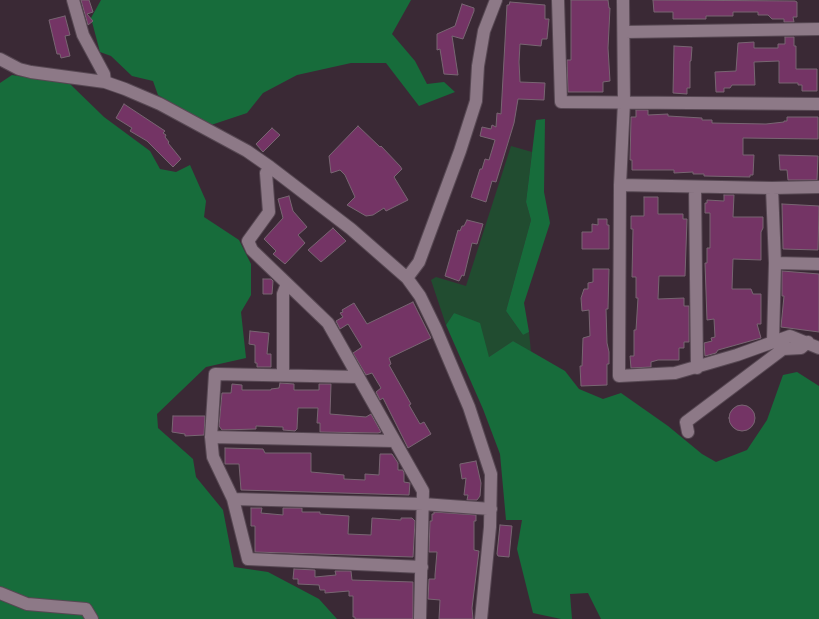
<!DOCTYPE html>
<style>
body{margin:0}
canvas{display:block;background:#3a2935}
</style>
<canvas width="819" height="619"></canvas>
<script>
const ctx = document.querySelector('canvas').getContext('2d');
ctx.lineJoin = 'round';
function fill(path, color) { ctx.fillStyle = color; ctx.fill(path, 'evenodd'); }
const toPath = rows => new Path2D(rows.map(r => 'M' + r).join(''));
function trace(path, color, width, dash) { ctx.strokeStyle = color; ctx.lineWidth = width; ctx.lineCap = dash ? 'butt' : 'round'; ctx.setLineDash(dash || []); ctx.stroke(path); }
fill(toPath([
 [511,146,532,152,526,202,531,220,506,311,523,335,529,332,531,352,513,341,489,357,454,313,446,325,431,280,436,277,466,286]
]), '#214c30');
fill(toPath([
 [101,0,411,0,392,34,415,61,427,84,444,82,455,92,419,106,386,63,351,63,297,75,263,93,247,113,211,125,158,95,153,81,132,76,111,56,100,52,91,18],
 [12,75,70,84,104,117,150,151,160,169,176,172,190,165,206,201,204,217,239,240,251,264,251,295,241,312,246,358,206,367,157,414,158,428,193,459,196,477,223,510,234,567,268,572,319,599,337,619,0,619,0,83],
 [545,119,544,192,550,223,524,303,529,332,523,335,506,311,531,220,526,202,536,120],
 [454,313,480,323,489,357,513,341,565,371,579,389,603,399,621,393,668,426,702,454,716,462,747,450,767,420,783,375,797,372,819,386,819,619,601,619,588,593,570,594,572,619,561,619,533,613,517,549,522,520,506,520,500,454,483,409,446,325]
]), '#176c3b');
const building = toPath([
 [81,0,89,0,93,12,87,14,93,21,88,25,81,0],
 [571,0,608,0,609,8,610,8,608,48,610,81,603,82,603,92,568,92,567,60,571,60,571,0],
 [653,0,795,1,797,2,797,17,793,17,794,22,784,22,784,19,772,19,768,15,758,15,758,12,733,12,733,16,706,16,706,19,673,19,673,12,654,12,653,0],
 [510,2,545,5,545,19,549,19,547,39,542,39,541,46,520,44,519,62,520,82,545,83,544,100,518,99,514,123,496,182,492,181,486,202,471,197,480,169,482,169,485,159,489,160,495,140,480,136,482,127,491,129,492,125,496,127,497,113,501,114,507,5,509,5,510,2],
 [462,4,474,8,474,11,463,39,452,36,458,75,444,74,440,49,437,50,437,34,455,26,462,4],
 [65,16,70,35,65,36,70,56,61,58,60,54,57,54,49,20,65,16],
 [785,37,794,37,794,46,796,46,796,69,817,69,817,91,802,91,802,85,798,85,798,83,779,83,779,61,754,62,755,85,732,85,730,88,724,88,724,92,716,92,715,72,736,71,738,43,754,42,754,48,778,48,778,44,785,44,785,37],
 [674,46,692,47,691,61,690,61,690,88,687,88,687,94,673,93,674,46],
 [124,104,165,131,163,133,166,135,165,137,169,142,168,143,181,159,173,167,147,141,130,131,132,128,116,118,124,104],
 [636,110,648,110,648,115,668,114,668,116,702,118,702,120,712,120,712,123,766,124,784,122,784,121,787,121,787,117,818,117,818,139,743,138,743,155,754,155,753,175,750,175,750,177,704,176,704,174,693,174,693,172,674,173,674,170,632,170,632,160,630,160,631,119,631,117,636,117,636,110],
 [358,126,380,147,381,146,400,166,402,169,394,177,408,200,386,211,384,208,373,215,366,216,347,205,355,197,345,175,340,170,331,173,329,156,358,126],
 [272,128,280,135,263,152,256,144,272,128],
 [779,155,818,156,817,180,788,180,787,170,780,170,779,155],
 [724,195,734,195,733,217,763,217,763,228,761,232,761,260,733,259,732,289,751,289,753,294,761,294,761,324,757,324,761,338,718,350,716,353,705,356,704,343,712,341,711,338,715,337,714,319,707,320,705,263,707,263,707,248,710,248,710,213,705,213,705,203,707,203,707,200,724,201,724,195],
 [289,196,293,211,307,227,298,235,305,243,285,264,273,254,276,251,264,239,283,218,278,199,289,196],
 [644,197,658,197,658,214,683,214,683,219,687,219,685,276,659,276,658,299,684,298,684,306,689,306,689,342,684,342,684,348,679,348,679,360,658,360,651,362,651,367,631,368,630,356,634,356,634,330,636,330,638,298,636,298,636,277,632,277,633,229,631,229,631,216,644,216,644,197],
 [782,204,819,206,818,250,783,249,782,204],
 [598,219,607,219,607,225,609,225,609,249,582,249,582,232,592,232,592,224,598,225,598,219],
 [467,220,483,224,477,244,472,243,464,276,462,275,459,281,445,276,458,230,460,231,462,226,464,226,467,220],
 [333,228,346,241,321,262,308,250,333,228],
 [593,269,609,269,608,309,606,309,607,343,609,352,609,364,607,364,607,385,581,386,580,366,582,366,583,338,590,336,589,310,582,311,581,298,584,289,588,289,588,283,593,282,593,269],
 [782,271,819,274,819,332,781,327,784,296,782,296,782,271],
 [263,279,271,279,273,281,272,294,263,294,263,279],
 [413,302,431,338,389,358,391,364,389,365,411,404,409,405,420,424,424,422,431,434,408,448,383,398,380,400,376,392,381,388,372,373,366,375,353,353,362,347,348,324,340,329,336,321,343,317,340,313,343,312,342,310,354,303,367,324,413,302],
 [250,331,269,333,267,354,271,354,271,367,257,367,257,363,255,363,255,345,249,344,250,331],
 [280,383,294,384,294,390,319,390,319,384,331,384,330,414,366,417,371,414,381,432,378,433,320,432,320,423,317,423,318,408,298,408,297,429,295,431,283,430,283,427,256,426,256,429,222,430,219,426,222,393,231,393,232,384,242,385,242,390,271,390,271,389,279,388,280,383],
 '729 418a13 13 0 1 1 26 0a13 13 0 1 1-26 0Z',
 [173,416,205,416,204,435,185,436,185,434,172,432,173,416],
 [225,448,263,449,265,453,311,453,311,472,344,475,344,479,365,480,365,474,379,475,380,454,392,454,398,463,398,470,403,470,404,473,404,482,410,483,409,495,241,490,239,464,225,464,225,448],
 [476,461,481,483,480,496,477,500,467,500,468,495,464,495,466,478,462,479,460,466,460,464,476,461],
 [251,508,262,508,261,513,283,515,283,508,302,508,302,512,320,512,320,514,349,516,348,534,371,535,372,518,401,520,401,518,412,518,415,521,413,557,255,552,255,526,251,526,251,508],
 [434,512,476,515,476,521,474,521,474,550,479,551,472,608,473,619,439,619,440,600,428,599,429,579,435,579,435,575,437,552,429,552,430,521,432,521,432,514,434,514,434,512],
 [500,525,512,526,509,557,498,556,497,554,500,525],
 [294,569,315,570,315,577,336,575,335,571,351,571,352,580,413,582,413,619,355,619,355,617,353,617,353,596,349,596,349,591,325,593,325,590,320,590,319,585,298,584,298,579,293,579,294,569]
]);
fill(building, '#743465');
trace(building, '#786572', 1);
const minor = toPath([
 [73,0,83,35,104,74,105,82],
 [558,0,561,102,819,104],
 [623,0,624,102,620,185,619,376,675,373,737,355,790,336,819,348],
 [625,32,819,29],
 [0,59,19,69,31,72,105,82,125,89,160,104,247,151,270,167,351,229,407,278,420,296,436,329,469,407,491,474,490,527,481,619],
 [270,167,266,173,269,212,248,241,252,250,328,323,423,491,420,619],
 [620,185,772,188,819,187],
 [695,187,697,368],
 [772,188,775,263,773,341],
 [775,263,819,264],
 [407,278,419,262,460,151,476,101,478,66,484,31,496,0],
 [283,375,283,294,287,284],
 [358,377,215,374,211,437,213,457,233,499,248,559,422,567],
 [688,432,686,422,783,349,801,348,808,342],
 [211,437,394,441],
 [233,499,423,504,491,509],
 [0,593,27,604,86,609,92,619]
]);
trace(minor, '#574853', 14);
trace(minor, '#8d7987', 12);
</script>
